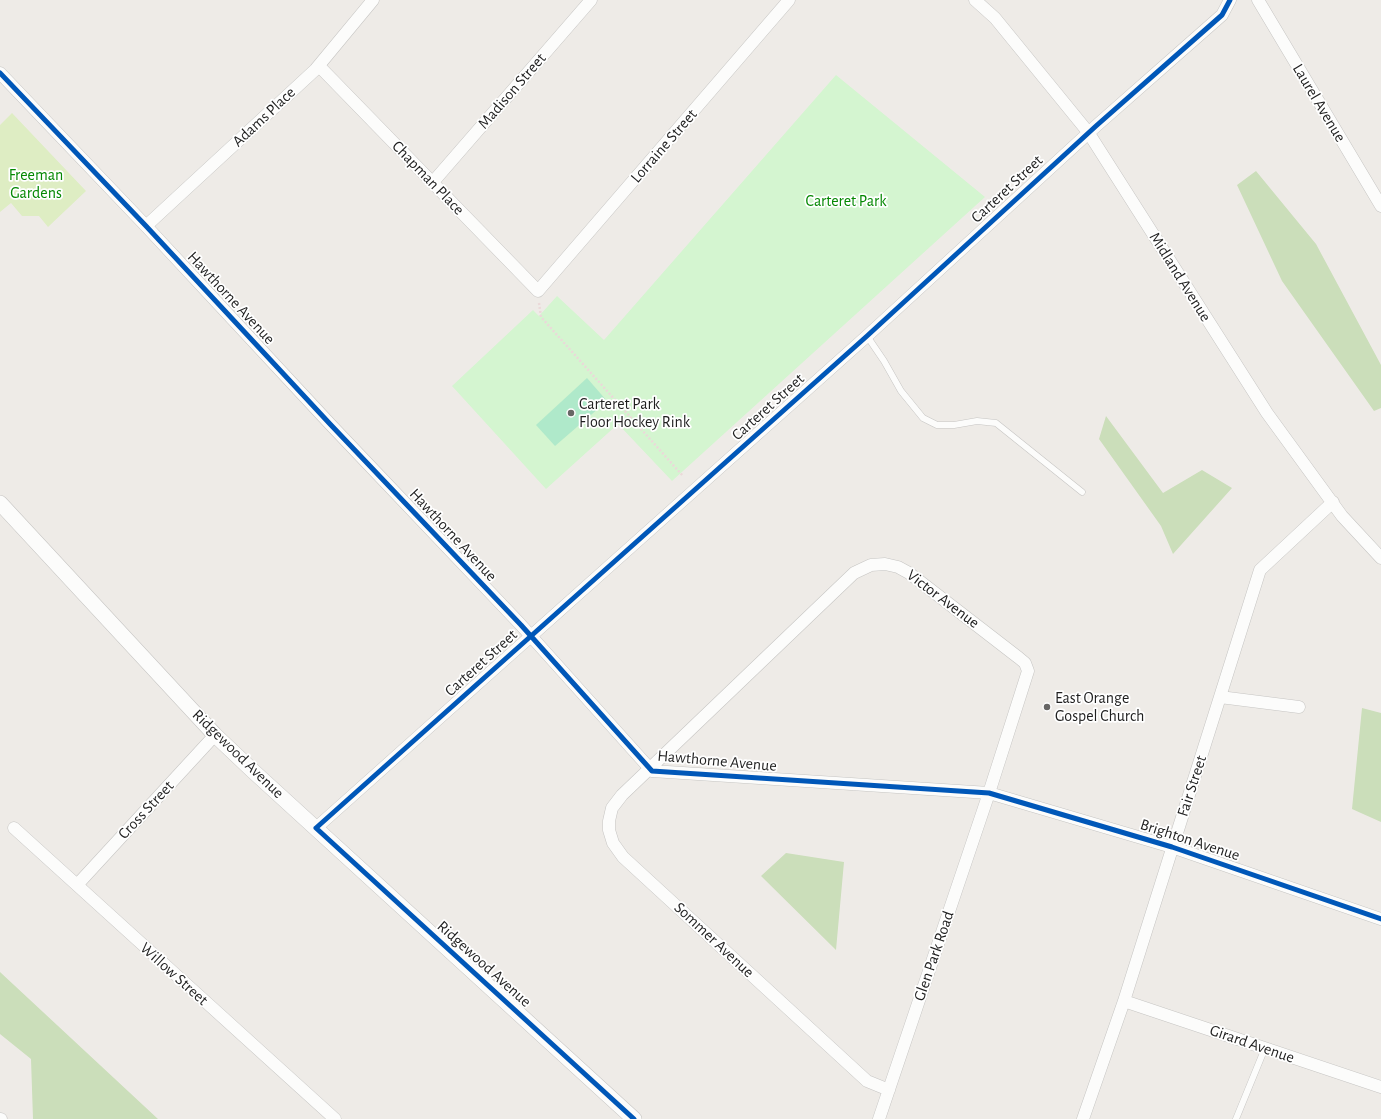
<!DOCTYPE html>
<style>
body{margin:0}
canvas{display:block;background:#eeebe7}
</style>
<canvas width="1381" height="1119"></canvas>
<script>
const ctx = document.querySelector('canvas').getContext('2d');
ctx.lineJoin = 'round';
function fill(path, color) { ctx.fillStyle = color; ctx.fill(path, 'evenodd'); }
const toPath = rows => new Path2D(rows.map(r => 'M' + r).join(''));
function trace(path, color, width, dash) { ctx.strokeStyle = color; ctx.lineWidth = width; ctx.lineCap = dash ? 'butt' : 'round'; ctx.setLineDash(dash || []); ctx.stroke(path); }
function drawText(font, color, halo, rows, align = 'center') {
  ctx.font = font + ' "Alegreya Sans",sans-serif'; ctx.lineWidth = 3.5; ctx.setLineDash([]); ctx.textBaseline = 'middle'; ctx.strokeStyle = halo; ctx.fillStyle = color; for (const [text, x, y, turn = 0] of rows) {
    ctx.save(); ctx.translate(x, y); ctx.rotate((+turn || 0) * Math.PI / 180); ctx.textAlign = isNaN(turn) ? turn : align; if (halo) ctx.strokeText(text, 0, 0); ctx.fillText(text, 0, 0); ctx.restore();
  }
}
fill(toPath([
 [12,113,86,191,48,227,39,216,22,216,11,203,0,212,0,125]
]), '#deedc3');
fill(toPath([
 [1256,171,1316,244,1381,365,1381,408,1374,411,1282,281,1237,185],
 [1106,416,1163,493,1202,470,1232,488,1173,554,1161,526,1099,439],
 [1362,708,1381,713,1381,822,1352,809],
 [786,853,844,862,836,950,761,876],
 [0,972,158,1119,33,1119,31,1059,0,1034]
]), '#cbdeba');
fill(toPath([
 [836,75,985,197,672,481,618,424,546,489,452,386,533,310,539,316,557,296,604,340]
]), '#d4f5d0');
fill(toPath([
 [587,378,607,401,555,446,536,425]
]), '#afe9ca');
const service = toPath([
 [867,336,884,361,901,391,923,418,937,425,954,425,977,421,996,423,1082,492],
 [1236,1119,1265,1048]
]);
const minor = toPath([
 [975,0,995,18,1088,132,1267,413,1342,516,1381,558],
 [1258,0,1381,206],
 [319,66,538,291,789,0],
 [0,73,146,226,330,424,521,625,652,771,989,793,1172,847,1381,919],
 [433,182,591,0],
 [146,226,315,70,373,0],
 [1220,697,1299,707],
 [14,828,335,1119],
 [316,828,867,336,1096,126,1222,15,1230,0],
 [77,885,215,735],
 [1124,1001,1381,1087],
 [0,1119,1,1119],
 [879,1119,989,793,1028,671,1025,663,1019,658,909,573,898,567,885,564,871,565,854,573,622,795,612,808,609,821,609,830,613,843,623,857,867,1081,889,1090],
 [1083,1119,1124,1001,1260,570,1333,502]
]);
const tertiary = toPath([
 [0,503,215,735,253,771,634,1119]
]);
trace(service, '#c6c5c3', 7);
trace(minor, '#c6c5c3', 13);
trace(tertiary, '#c6c5c3', 16);
trace(toPath([
 [539,303,541,317,683,476]
]), '#ebd9d9', 2.5, [2, 2]);
trace(service, '#fcfcfb', 6);
trace(minor, '#fcfcfb', 12);
trace(tertiary, '#fcfcfb', 15);
trace(toPath([
 [0,73,146,226,330,424,521,625,652,771,989,793,1172,847,1381,919],
 [634,1119,316,828,867,336,1096,126,1222,15,1230,0]
]), '#0057b8', 5);
for (const [x, y, r, color] of [
 [571,413,4,"#676665"],
 [1047,707,4,"#676665"]
]) { const dot = new Path2D(); dot.arc(x, y, r, 0, 2 * Math.PI); ctx.fillStyle = color; ctx.fill(dot); trace(dot, '#fff', 1.5); }
drawText('16px', '#1f1f1f', '#fff', [
 ["Madison Street",512,91,-49],
 ["Laurel Avenue",1319,103,59],
 ["Adams Place",264,117,-43],
 ["Lorraine Street",664,146,-49],
 ["Chapman Place",428,178,46],
 ["Carteret Street",1007,189,-43],
 ["Midland Avenue",1180,277,58],
 ["Hawthorne Avenue",231,298,47],
 ["Carteret Street",768,407,-42],
 ["Hawthorne Avenue",453,535,47],
 ["Victor Avenue",943,599,37],
 ["Carteret Street",481,663,-42],
 ["Ridgewood Avenue",238,754,44],
 ["Hawthorne Avenue",717,761,5],
 ["Fair Street",1192,786,-72],
 ["Cross Street",146,810,-47],
 ["Brighton Avenue",1190,840,18],
 ["Sommer Avenue",714,940,43],
 ["Glen Park Road",934,956,-71],
 ["Ridgewood Avenue",484,964,42],
 ["Willow Street",174,974,42],
 ["Girard Avenue",1252,1044,19]
]);
drawText('16px', '#048802', '#fff', [
 ["Freeman",36,175],
 ["Gardens",36,193],
 ["Carteret Park",846,201]
]);
drawText('16px', '#1f1f1f', '#fff', [
 ["Carteret Park",579,404],
 ["Floor Hockey Rink",579,422],
 ["East Orange",1055,698],
 ["Gospel Church",1055,716]
], 'left');
</script>
